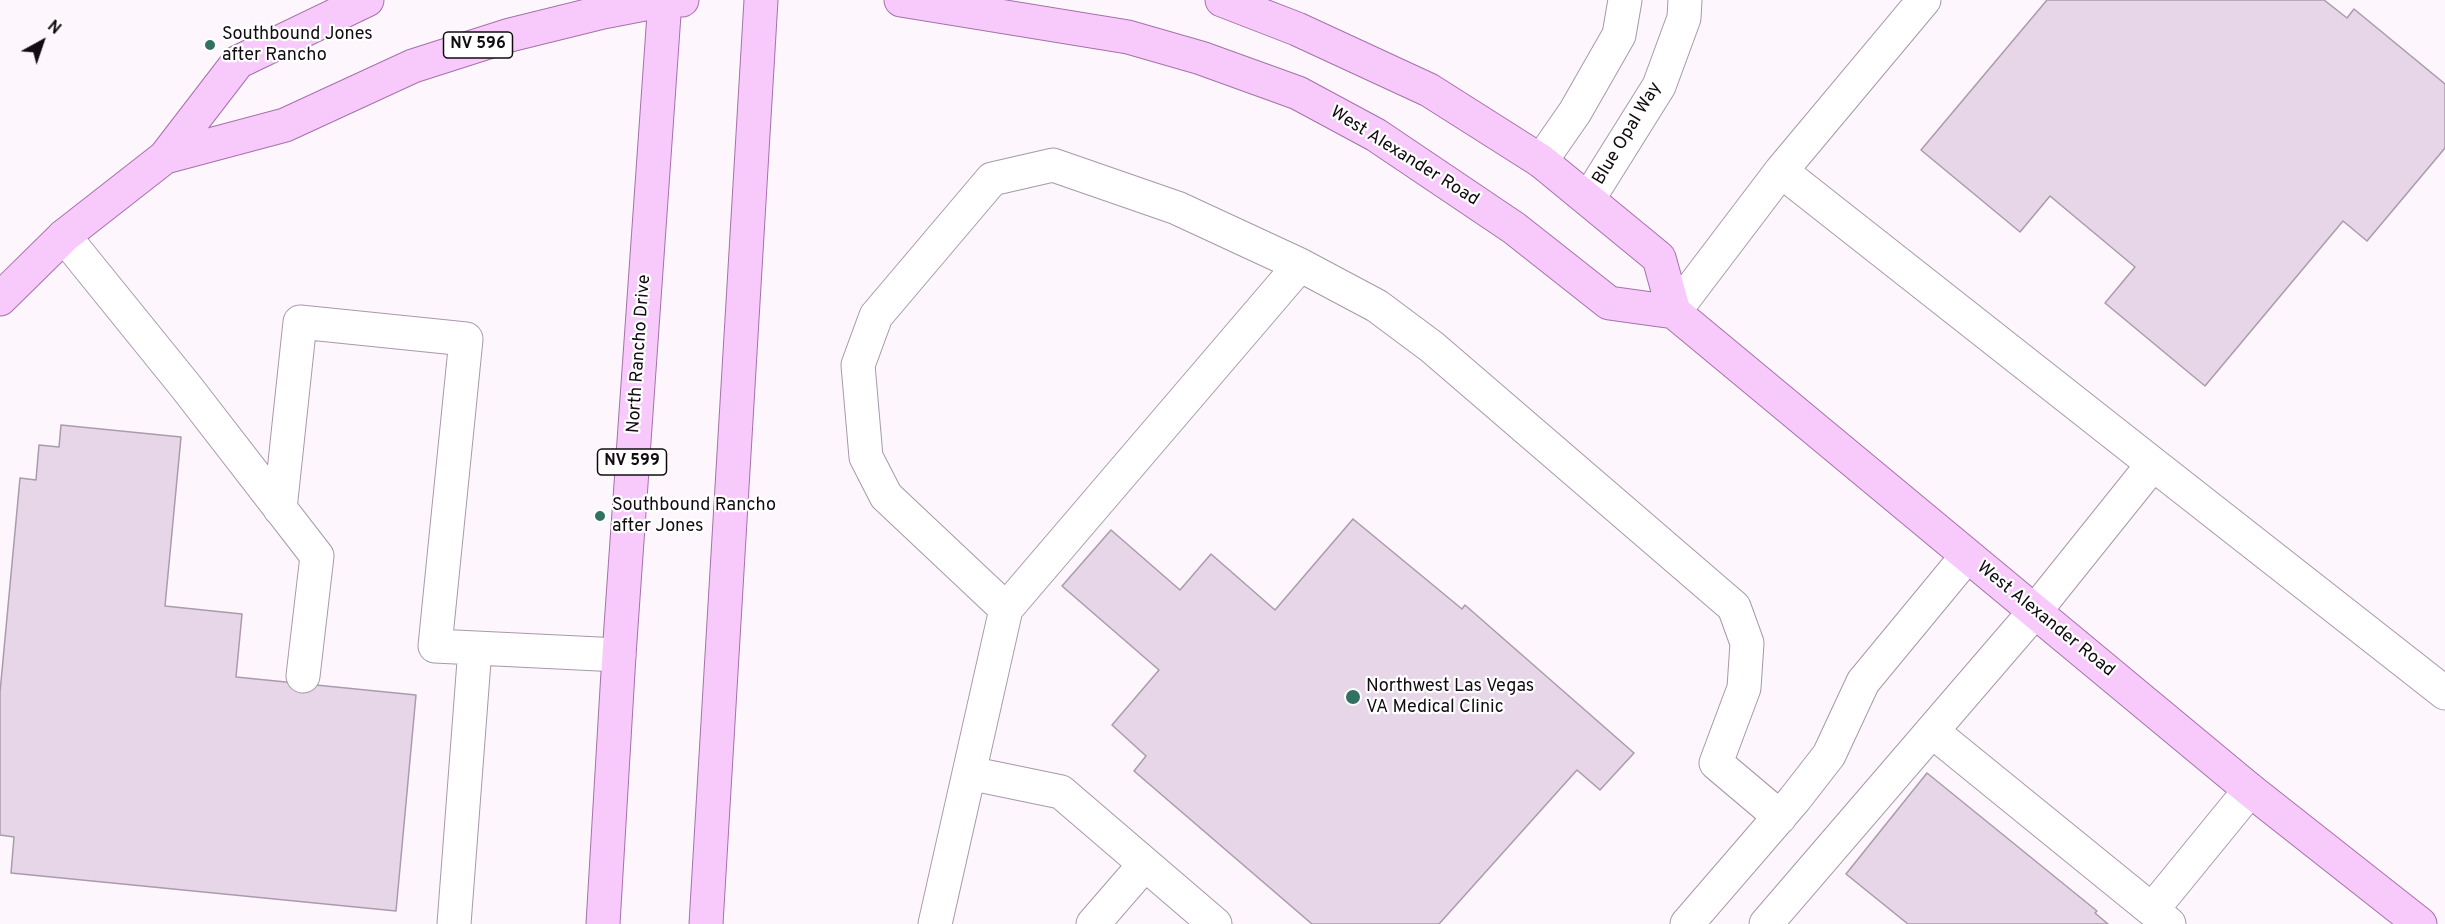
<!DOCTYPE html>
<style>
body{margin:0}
#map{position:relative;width:2445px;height:924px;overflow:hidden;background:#fdf6fd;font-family:Overpass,sans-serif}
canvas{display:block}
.north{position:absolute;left:12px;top:12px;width:60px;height:60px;-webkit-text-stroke:4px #fff;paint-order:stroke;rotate:40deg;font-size:16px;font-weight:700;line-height:24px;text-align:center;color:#120c12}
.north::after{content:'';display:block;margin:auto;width:21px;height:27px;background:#120c12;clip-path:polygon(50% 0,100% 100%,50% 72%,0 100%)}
</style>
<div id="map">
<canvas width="2445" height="924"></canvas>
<div class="north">N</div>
</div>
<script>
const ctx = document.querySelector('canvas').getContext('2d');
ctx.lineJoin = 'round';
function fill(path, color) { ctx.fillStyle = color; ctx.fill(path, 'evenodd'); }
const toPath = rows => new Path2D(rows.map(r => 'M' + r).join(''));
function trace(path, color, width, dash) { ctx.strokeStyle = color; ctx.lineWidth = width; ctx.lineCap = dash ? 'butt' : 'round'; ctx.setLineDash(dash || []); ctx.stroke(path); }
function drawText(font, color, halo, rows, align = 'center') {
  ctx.font = font + ' Overpass,sans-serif'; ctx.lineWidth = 4.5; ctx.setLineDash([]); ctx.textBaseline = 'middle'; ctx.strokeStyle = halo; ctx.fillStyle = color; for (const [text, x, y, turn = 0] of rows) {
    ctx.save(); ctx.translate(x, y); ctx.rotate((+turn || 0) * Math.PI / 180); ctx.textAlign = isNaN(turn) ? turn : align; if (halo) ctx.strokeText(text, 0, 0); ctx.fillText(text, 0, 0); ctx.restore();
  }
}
const building = toPath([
 [2047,0,2324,0,2347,18,2354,9,2445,84,2445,148,2367,241,2343,221,2205,386,2105,303,2135,267,2050,196,2020,232,1921,150,2047,0],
 [61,425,181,437,165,606,242,614,236,677,416,695,396,911,11,873,14,837,0,835,0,692,20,478,36,480,39,445,59,447,61,425],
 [1353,519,1462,609,1465,605,1634,753,1600,790,1577,770,1439,924,1312,924,1134,771,1146,756,1112,725,1159,670,1062,586,1111,530,1180,590,1211,554,1275,610,1353,519],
 [1927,773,2097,911,2095,913,2108,924,1908,924,1846,874,1927,773]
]);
fill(building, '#e7d6e8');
trace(building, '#ab9bac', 1.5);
const minor = toPath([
 [1541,161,1575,112,1619,35,1625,0],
 [1781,171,1924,0],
 [1589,198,1659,86,1684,18,1685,0],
 [64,236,187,388,317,556,303,676],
 [1674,312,1781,171,2153,464],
 [280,509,300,322,466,339,435,646,619,655],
 [1006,609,886,496,866,457,858,365,876,316,992,179,1053,165,1177,208,1300,265],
 [1933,732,2152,910],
 [969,773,1061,792,1215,924],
 [454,924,475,648],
 [935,924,1006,609,1300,265,1377,306,1432,347,1734,607,1747,643,1744,688,1716,763,1780,817],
 [1093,924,1145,864],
 [1687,924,1794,800,1829,755,1863,682,1967,556],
 [1766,924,2036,610,2153,464,2445,693],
 [2169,924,2152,910,2250,790]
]);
const major = toPath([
 [901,0,1128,37,1201,58,1298,93,1376,135,1514,228,1609,303,1674,312,2250,790,2420,924],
 [1222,0,1297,29,1429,90,1541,161,1659,258,1674,312],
 [165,157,285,125,413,66,510,35,603,12,665,0,682,0],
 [0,299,64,236,165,157,238,62,367,0],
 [603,924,619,655,665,0],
 [706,924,761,0]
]);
trace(minor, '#a898a8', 35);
trace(major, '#a571a9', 35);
trace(minor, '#fff', 33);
trace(major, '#f8cafc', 33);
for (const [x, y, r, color] of [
 [210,45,6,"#307161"],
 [600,516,6,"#307161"],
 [1353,697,8,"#307161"]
]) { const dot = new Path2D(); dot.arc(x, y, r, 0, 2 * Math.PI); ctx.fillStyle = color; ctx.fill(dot); trace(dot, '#fff', 2); }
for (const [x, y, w] of [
 [478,45,69],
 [632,462,69]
]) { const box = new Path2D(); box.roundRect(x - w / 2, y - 13, w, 26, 4.5); ctx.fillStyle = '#fff'; ctx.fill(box); trace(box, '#120c12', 1.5); }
drawText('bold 16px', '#120c12', null, [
 ["NV 596",478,45],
 ["NV 599",632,462]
]);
drawText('18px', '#120c12', '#fff', [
 ["Southbound Jones",222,35],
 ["after Rancho",222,56],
 ["Southbound Rancho",612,506],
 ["after Jones",612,527],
 ["Northwest Las Vegas",1366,687],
 ["VA Medical Clinic",1366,708]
], 'left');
drawText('18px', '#120c12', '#fff', [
 ["Blue Opal Way",1628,134,-59],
 ["West Alexander Road",1404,157,32],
 ["North Rancho Drive",640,354,-86],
 ["West Alexander Road",2045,620,39]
]);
</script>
